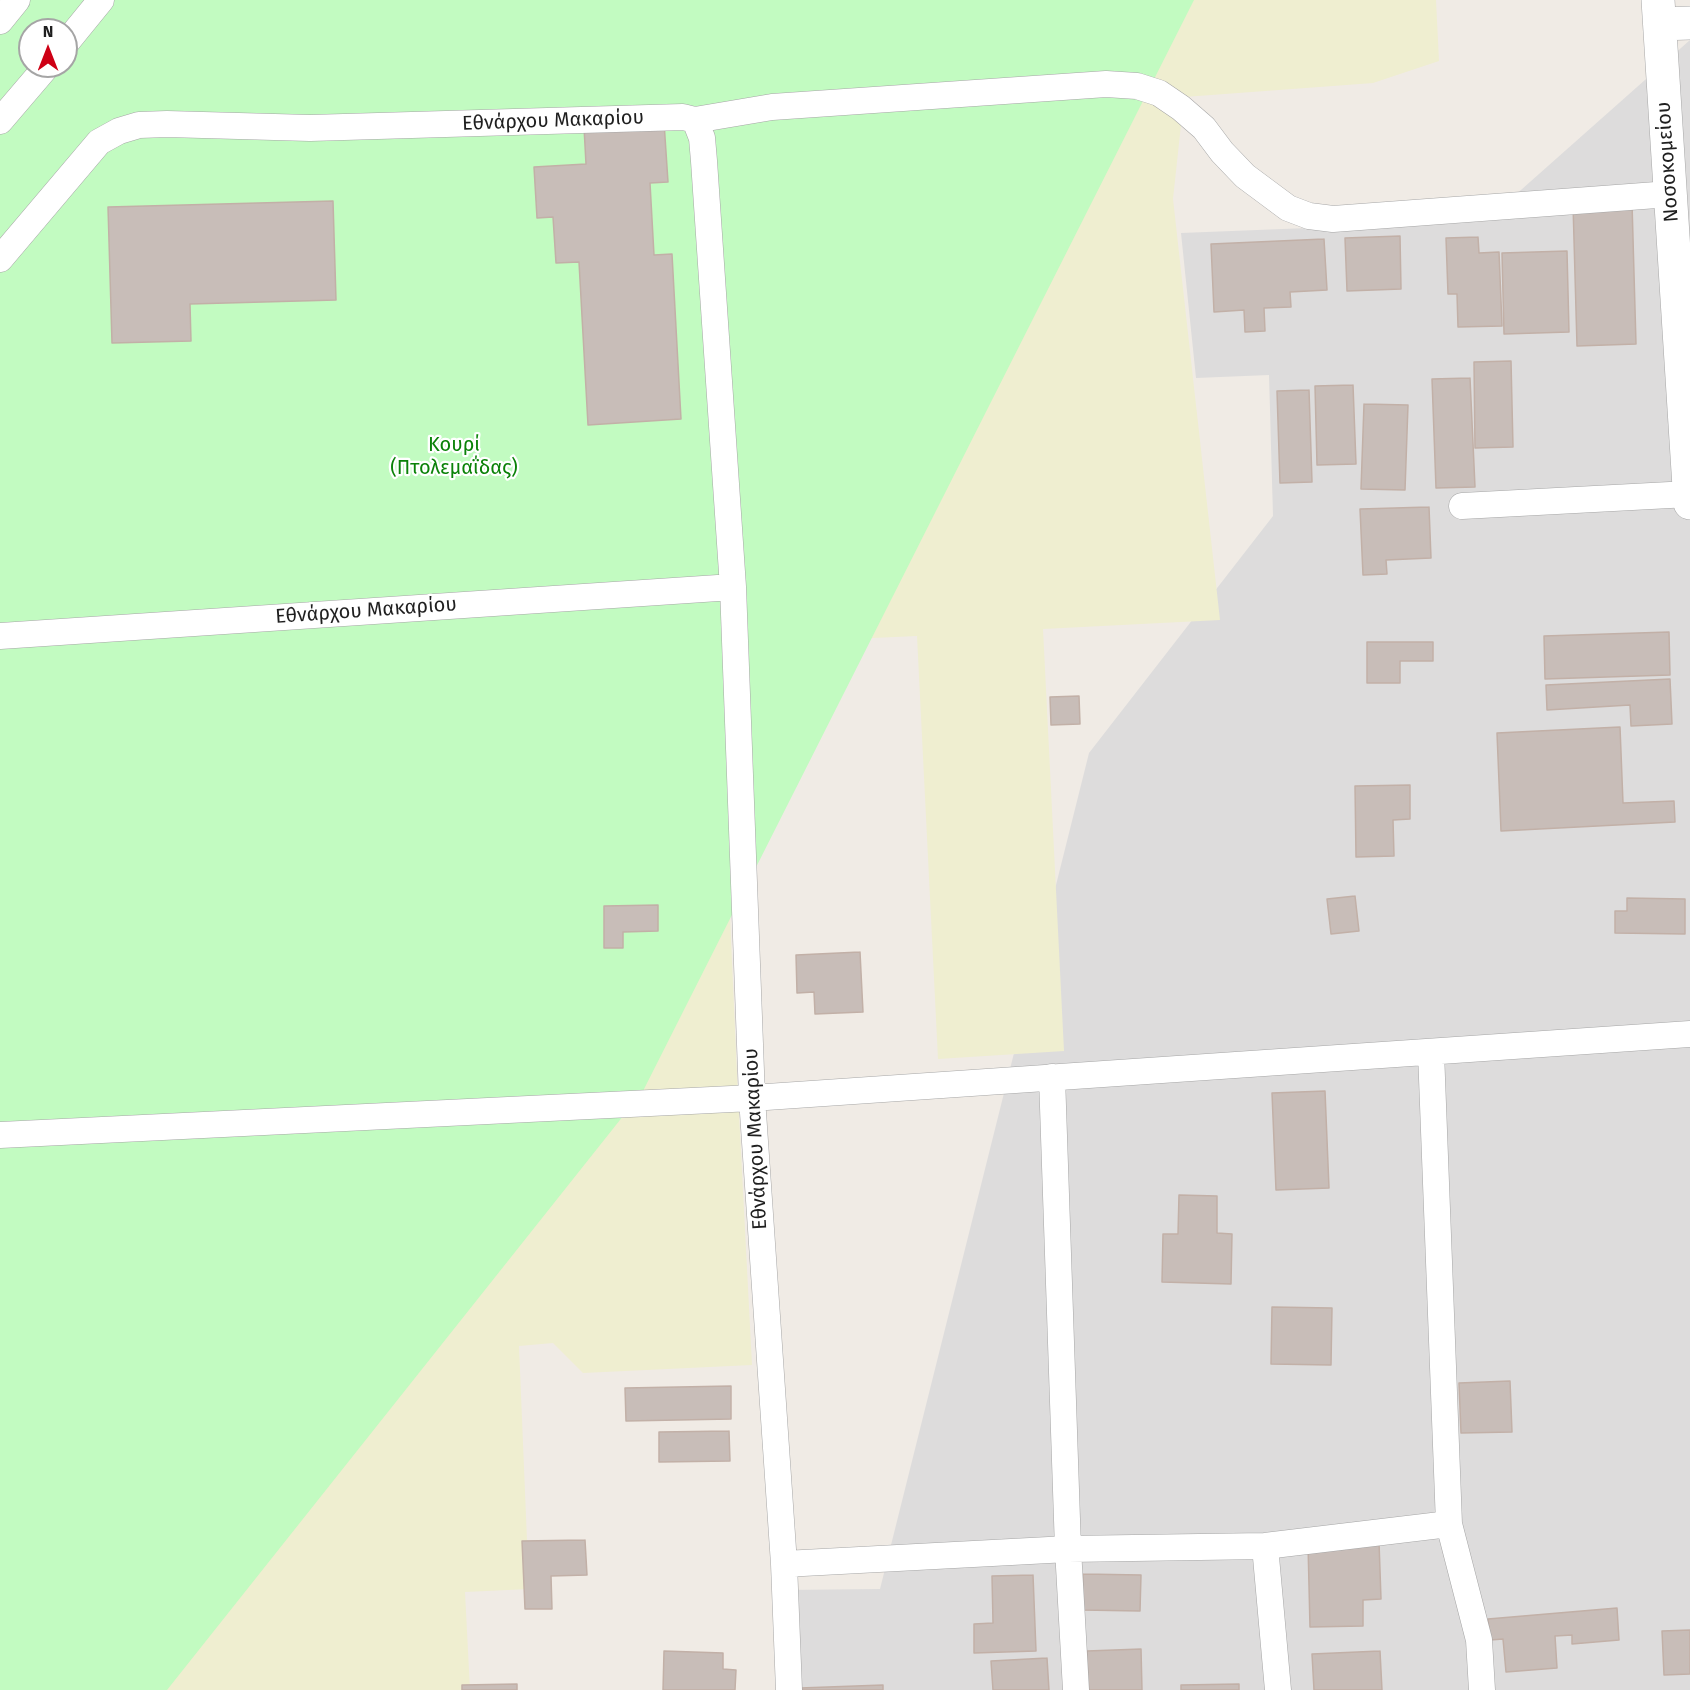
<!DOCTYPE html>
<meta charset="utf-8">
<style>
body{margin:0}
#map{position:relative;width:1690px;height:1690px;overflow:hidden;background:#f0ebe5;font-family:"Fira Sans",sans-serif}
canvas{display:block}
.north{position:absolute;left:18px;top:18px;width:60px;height:60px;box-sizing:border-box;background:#fff;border:2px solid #a5a5a5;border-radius:50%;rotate:0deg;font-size:16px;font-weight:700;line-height:24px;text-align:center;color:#1f1f1f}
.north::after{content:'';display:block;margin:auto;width:21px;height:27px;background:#ce0015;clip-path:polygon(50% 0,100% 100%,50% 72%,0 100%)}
</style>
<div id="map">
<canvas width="1690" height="1690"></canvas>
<div class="north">N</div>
</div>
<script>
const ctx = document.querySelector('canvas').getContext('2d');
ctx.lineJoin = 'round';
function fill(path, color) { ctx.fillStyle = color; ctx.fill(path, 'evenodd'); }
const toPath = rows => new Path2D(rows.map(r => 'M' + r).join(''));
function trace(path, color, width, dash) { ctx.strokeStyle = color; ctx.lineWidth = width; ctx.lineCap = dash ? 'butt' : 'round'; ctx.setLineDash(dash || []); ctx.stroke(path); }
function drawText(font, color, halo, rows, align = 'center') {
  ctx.font = font + ' "Fira Sans",sans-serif'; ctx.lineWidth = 4.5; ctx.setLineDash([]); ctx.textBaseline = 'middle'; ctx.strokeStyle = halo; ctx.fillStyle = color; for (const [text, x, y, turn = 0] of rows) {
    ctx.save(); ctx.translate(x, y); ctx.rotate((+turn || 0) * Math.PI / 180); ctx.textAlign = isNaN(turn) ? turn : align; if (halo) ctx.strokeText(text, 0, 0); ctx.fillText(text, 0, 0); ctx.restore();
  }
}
fill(toPath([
 [1690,40,1690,1690,787,1690,784,1590,880,1589,1089,753,1273,516,1269,375,1196,378,1181,233,1486,221]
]), '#dddcdc');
fill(toPath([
 [0,0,1436,0,1439,61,1373,83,1184,97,1173,199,1220,620,1043,629,1064,1051,938,1059,917,636,718,645,737,1075,752,1365,583,1373,553,1343,519,1346,529,1589,465,1592,470,1690,0,1690],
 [30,30,66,30,66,66,30,66]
]), '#efeed0');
fill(toPath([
 [0,0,1194,0,643,1091,167,1690,0,1690],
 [30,30,66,30,66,66,30,66]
]), '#c2fbc1');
const building = toPath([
 [664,122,668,182,650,183,654,255,672,254,681,419,588,425,579,262,556,263,553,217,537,218,534,167,586,164,584,127,664,122],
 [333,201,336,300,190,304,191,341,112,343,108,207,333,201],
 [1632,203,1636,344,1577,346,1573,204,1632,203],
 [1400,236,1401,289,1347,291,1345,238,1400,236],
 [1478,237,1479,253,1499,252,1502,326,1458,327,1457,294,1448,294,1446,238,1478,237],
 [1324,239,1327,290,1290,292,1291,307,1264,308,1265,331,1245,332,1244,310,1214,312,1211,244,1324,239],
 [1567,251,1569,332,1504,334,1502,253,1567,251],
 [1511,361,1513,447,1475,448,1474,362,1511,361],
 [1470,378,1475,487,1436,488,1432,379,1470,378],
 [1353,385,1356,464,1317,465,1315,386,1353,385],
 [1309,390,1312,482,1280,483,1277,391,1309,390],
 [1364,404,1408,405,1405,490,1361,489,1364,404],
 [1429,507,1431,558,1386,560,1387,574,1363,575,1360,509,1429,507],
 [1669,632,1670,675,1545,679,1544,636,1669,632],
 [1367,642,1433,642,1433,661,1400,661,1400,683,1367,683,1367,642],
 [1670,679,1672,724,1631,726,1630,705,1547,710,1546,685,1670,679],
 [1079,696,1080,724,1051,725,1050,697,1079,696],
 [1620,727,1623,803,1674,801,1675,822,1501,831,1497,733,1620,727],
 [1410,785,1410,819,1393,820,1394,856,1356,857,1355,786,1410,785],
 [1355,896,1359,931,1331,934,1327,899,1355,896],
 [1627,898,1685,899,1685,934,1615,933,1615,911,1627,911,1627,898],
 [658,905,658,931,623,932,623,948,604,948,604,906,658,905],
 [860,952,863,1012,815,1014,814,992,797,993,796,955,860,952],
 [1325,1091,1329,1188,1276,1190,1272,1093,1325,1091],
 [1179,1195,1217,1196,1217,1233,1232,1234,1231,1284,1162,1282,1163,1234,1178,1234,1179,1195],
 [1272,1307,1332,1308,1331,1365,1271,1364,1272,1307],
 [1510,1381,1512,1432,1461,1433,1459,1383,1510,1381],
 [731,1386,731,1419,626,1421,625,1388,731,1386],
 [729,1431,730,1461,659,1462,659,1432,729,1431],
 [585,1540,587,1575,551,1576,552,1609,525,1609,522,1541,585,1540],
 [1379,1542,1381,1599,1363,1600,1363,1626,1310,1627,1308,1544,1379,1542],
 [1083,1574,1141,1575,1140,1611,1082,1610,1083,1574],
 [1033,1575,1036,1651,974,1653,974,1624,993,1623,992,1576,1033,1575],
 [1617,1608,1619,1640,1572,1644,1572,1635,1555,1636,1557,1668,1506,1672,1503,1639,1490,1640,1488,1619,1617,1608],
 [1690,1630,1690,1674,1664,1675,1662,1631,1690,1630],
 [1141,1649,1142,1690,1088,1690,1087,1651,1141,1649],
 [664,1651,723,1653,723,1669,736,1670,735,1690,663,1690,664,1651],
 [1380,1651,1382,1690,1314,1690,1312,1654,1380,1651],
 [1047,1658,1049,1690,993,1690,991,1661,1047,1658],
 [517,1684,517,1690,462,1690,462,1685,517,1684],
 [1239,1684,1239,1690,1181,1690,1181,1685,1239,1684],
 [883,1685,883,1690,800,1690,800,1688,883,1685]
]);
fill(building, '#c8bdb8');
trace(building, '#c2b0a7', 1.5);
const minor = toPath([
 [0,21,17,0],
 [66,43,101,0],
 [695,120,772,107,1106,84,1137,86,1159,93,1181,108,1204,128,1222,152,1245,176,1288,208,1309,216,1333,219,1670,194],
 [0,121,47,66],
 [0,259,99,142,119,131,139,125,167,124,310,128,683,117,695,120,702,138,704,161,733,587,752,1098,784,1564,789,1690],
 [1462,506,1689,494],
 [0,636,733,587],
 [1431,1052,1449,1524],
 [1052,1077,1068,1549,1076,1690],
 [0,1135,752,1098,1690,1034],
 [1265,1546,1278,1690],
 [784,1564,1068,1549,1265,1546,1449,1524,1479,1640,1482,1690]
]);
const tertiary = toPath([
 [1658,0,1690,503],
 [1660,24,1690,23]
]);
trace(minor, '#a6a6a6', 27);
trace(tertiary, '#a6a6a6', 34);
trace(minor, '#fff', 26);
trace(tertiary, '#fff', 33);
drawText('20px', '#1f1f1f', '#fff', [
 ["Εθνάρχου Μακαρίου",553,121,-2],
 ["Νοσοκομείου",1668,162,-94],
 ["Εθνάρχου Μακαρίου",366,611,-4],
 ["Εθνάρχου Μακαρίου",756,1139,-93]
]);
drawText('20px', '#0a8208', '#fff', [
 ["Κουρί",454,445],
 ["(Πτολεμαΐδας)",454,468]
]);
</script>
